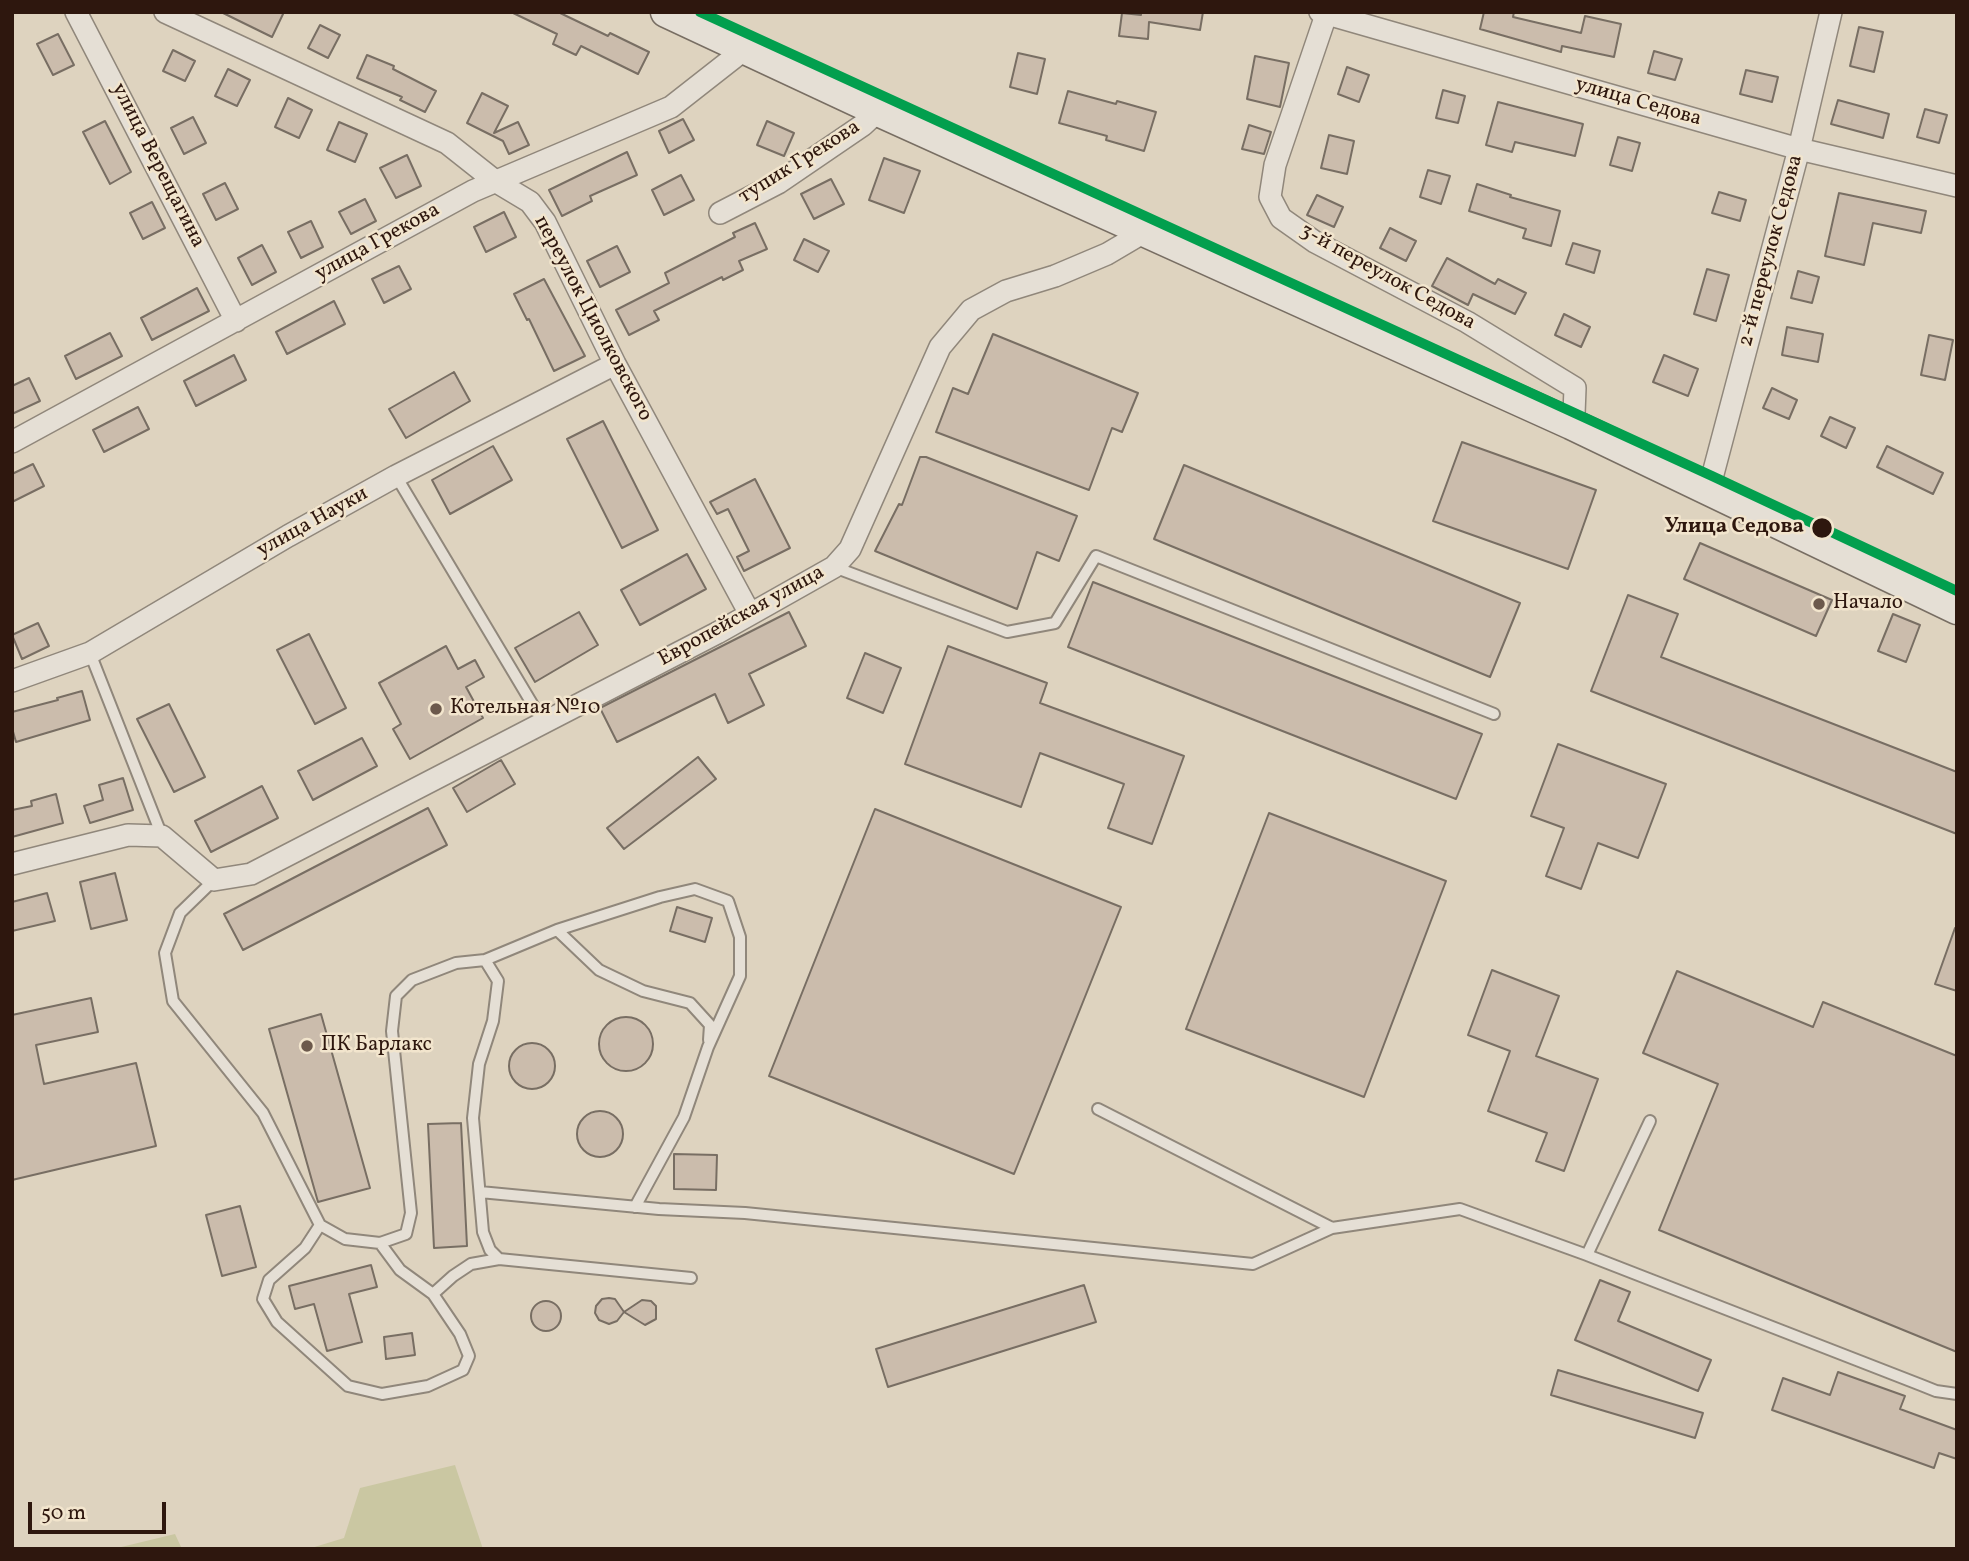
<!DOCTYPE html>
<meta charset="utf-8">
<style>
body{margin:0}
#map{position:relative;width:1969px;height:1561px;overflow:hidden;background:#ded3bf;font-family:Vollkorn,serif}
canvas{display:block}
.frame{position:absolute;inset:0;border:14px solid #2e170e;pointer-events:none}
.scale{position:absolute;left:28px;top:1502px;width:138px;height:32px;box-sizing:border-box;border:4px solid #2e170e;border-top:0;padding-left:9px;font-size:21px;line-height:24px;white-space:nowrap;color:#2e170e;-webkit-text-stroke:5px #f2e5cd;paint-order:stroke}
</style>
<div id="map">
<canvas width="1969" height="1561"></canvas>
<div class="frame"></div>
<div class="scale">50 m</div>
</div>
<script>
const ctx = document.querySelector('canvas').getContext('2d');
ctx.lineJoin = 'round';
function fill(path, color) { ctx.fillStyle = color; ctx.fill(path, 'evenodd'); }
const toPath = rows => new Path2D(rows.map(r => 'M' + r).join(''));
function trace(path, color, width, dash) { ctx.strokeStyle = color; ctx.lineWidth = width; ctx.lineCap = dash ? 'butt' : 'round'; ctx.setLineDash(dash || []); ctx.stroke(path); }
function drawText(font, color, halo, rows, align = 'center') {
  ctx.font = font + ' Vollkorn,serif'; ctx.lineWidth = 5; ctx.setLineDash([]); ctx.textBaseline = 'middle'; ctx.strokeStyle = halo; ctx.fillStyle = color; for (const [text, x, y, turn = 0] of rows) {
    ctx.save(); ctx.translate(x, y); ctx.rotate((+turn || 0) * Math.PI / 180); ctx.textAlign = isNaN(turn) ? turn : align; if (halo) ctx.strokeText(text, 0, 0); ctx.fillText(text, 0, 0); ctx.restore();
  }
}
fill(toPath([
 [455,1465,483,1549,308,1549,344,1538,360,1488],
 [175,1534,182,1549,113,1549]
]), '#cac7a2');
const building = toPath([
 [221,12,284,12,272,37,221,12],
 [511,12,558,12,608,36,610,33,649,52,638,74,581,46,576,55,553,44,557,34,511,12],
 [1141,12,1203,12,1200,30,1149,22,1148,39,1119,36,1122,13,1141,15,1141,12],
 [1484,12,1514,12,1513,17,1581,33,1585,16,1621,24,1614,57,1562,46,1561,52,1480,29,1484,12],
 [320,25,340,35,328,58,308,48,320,25],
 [1859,27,1883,32,1874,72,1850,66,1859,27],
 [58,34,74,65,53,75,37,44,58,34],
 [173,50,195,61,185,81,163,71,173,50],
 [1654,51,1682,59,1675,80,1648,73,1654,51],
 [1018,53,1045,59,1037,94,1010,87,1018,53],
 [367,55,394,66,393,69,436,91,425,112,400,100,402,97,357,78,367,55],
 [1255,56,1289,63,1280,107,1247,99,1255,56],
 [1347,67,1369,75,1359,102,1338,94,1347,67],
 [228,69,250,80,237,106,215,96,228,69],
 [1746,70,1778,77,1772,102,1740,94,1746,70],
 [1443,90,1465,96,1458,123,1436,118,1443,90],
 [1068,91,1116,104,1117,101,1156,112,1144,151,1106,140,1107,136,1059,123,1068,91],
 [482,93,508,106,494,133,518,122,529,145,509,154,503,141,467,123,482,93],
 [288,98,312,110,299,138,275,127,288,98],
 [1838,100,1889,114,1883,138,1831,124,1838,100],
 [1498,102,1583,124,1575,156,1515,142,1512,152,1486,145,1498,102],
 [1925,109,1947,115,1939,143,1917,137,1925,109],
 [193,117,206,143,184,154,171,128,193,117],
 [683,119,694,140,669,153,659,131,683,119],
 [105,121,131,172,110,184,83,132,105,121],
 [767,121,794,133,784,156,757,145,767,121],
 [339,122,367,134,355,162,327,150,339,122],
 [1249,125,1271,132,1264,154,1242,149,1249,125],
 [1329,135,1354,141,1347,174,1321,168,1329,135],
 [1618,137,1640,143,1632,171,1610,165,1618,137],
 [627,152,637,175,590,196,592,201,562,216,549,190,627,152],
 [407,155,421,186,396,198,380,168,407,155],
 [884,158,920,171,904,213,869,200,884,158],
 [1428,170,1450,176,1441,204,1420,197,1428,170],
 [681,175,694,200,664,215,652,190,681,175],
 [831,179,844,204,814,219,801,194,831,179],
 [225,183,238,209,216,220,203,194,225,183],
 [1477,184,1511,195,1510,197,1560,211,1551,246,1523,238,1526,229,1469,211,1477,184],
 [1719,192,1746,200,1740,221,1712,213,1719,192],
 [1839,193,1926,211,1921,233,1873,223,1864,265,1825,256,1839,193],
 [1317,195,1343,207,1334,227,1307,215,1317,195],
 [365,199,376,221,351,234,339,212,365,199],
 [152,202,165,228,143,239,130,213,152,202],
 [504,212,516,237,486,252,474,227,504,212],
 [311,221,323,247,301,258,288,232,311,221],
 [755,223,767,249,739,261,743,270,723,280,722,277,654,311,659,320,629,335,616,310,669,283,665,273,735,237,733,233,755,223],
 [1390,228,1416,241,1406,261,1380,248,1390,228],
 [804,239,829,251,818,272,794,260,804,239],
 [1573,243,1600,251,1594,273,1566,264,1573,243],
 [262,245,276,272,252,285,238,258,262,245],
 [617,246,630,272,600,287,587,261,617,246],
 [1447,258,1495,284,1498,279,1526,293,1515,314,1473,294,1468,305,1432,286,1447,258],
 [399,266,411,289,384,303,372,279,399,266],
 [1707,269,1729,275,1716,321,1694,314,1707,269],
 [1798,271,1819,277,1812,303,1791,298,1798,271],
 [544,279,585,356,554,371,529,319,527,320,514,294,544,279],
 [197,288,209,311,152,340,141,318,197,288],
 [334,301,345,324,287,354,276,332,334,301],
 [1564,314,1590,327,1581,347,1555,335,1564,314],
 [1787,327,1823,334,1818,362,1782,355,1787,327],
 [110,333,122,356,76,379,65,356,110,333],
 [993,334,1138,393,1122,432,1112,428,1089,490,936,432,953,388,968,394,993,334],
 [1929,335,1953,340,1945,380,1921,375,1929,335],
 [234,355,246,380,196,406,184,381,234,355],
 [1664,355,1698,369,1688,396,1653,382,1664,355],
 [454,372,470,401,406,438,389,409,454,372],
 [29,378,40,401,12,414,12,386,29,378],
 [1772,388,1797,400,1789,419,1763,408,1772,388],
 [138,407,149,429,104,452,93,430,138,407],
 [1830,417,1855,428,1846,448,1821,436,1830,417],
 [603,421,658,530,622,548,567,439,603,421],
 [1462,442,1596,490,1568,569,1433,521,1462,442],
 [493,446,512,480,450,514,432,480,493,446],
 [1887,446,1943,473,1933,494,1877,467,1887,446],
 [920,457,926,457,1077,516,1059,561,1037,552,1017,609,875,551,899,504,902,505,920,457],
 [33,464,44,486,12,502,12,474,33,464],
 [1184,465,1520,603,1490,677,1154,539,1184,465],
 [755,479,790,548,744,571,737,557,749,551,728,509,717,514,710,502,755,479],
 [1700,543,1832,600,1816,636,1684,579,1700,543],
 [687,554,706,589,640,625,621,590,687,554],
 [1093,582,1482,734,1456,799,1068,647,1093,582],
 [1628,595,1678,614,1661,657,1957,772,1957,834,1591,691,1628,595],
 [579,612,598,645,535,682,515,648,579,612],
 [789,612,806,646,749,674,764,705,728,723,715,694,617,742,600,708,789,612],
 [1893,614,1920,625,1906,662,1878,651,1893,614],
 [38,623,49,646,22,659,12,635,38,623],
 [309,634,346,708,315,724,277,650,309,634],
 [446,646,458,669,475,660,484,677,466,687,483,718,410,759,393,729,401,724,379,683,446,646],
 [948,646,1047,683,1040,703,1184,756,1152,844,1108,828,1124,784,1040,753,1021,807,905,764,948,646],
 [865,653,901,668,883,713,847,698,865,653],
 [82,691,90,720,16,742,12,728,12,712,58,700,57,698,82,691],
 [169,704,205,777,174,792,137,719,169,704],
 [362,738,377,766,313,800,298,771,362,738],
 [1558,744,1666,784,1638,858,1598,843,1581,889,1546,876,1564,828,1531,816,1558,744],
 [698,757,716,779,624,849,607,828,698,757],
 [501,760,515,784,467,812,453,788,501,760],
 [123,778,133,810,90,823,84,806,103,800,99,785,123,778],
 [262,786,278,818,211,852,195,821,262,786],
 [56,794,63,823,12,837,12,810,32,806,31,801,56,794],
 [428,808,447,845,243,950,224,914,428,808],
 [875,809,1121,907,1014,1174,769,1076,875,809],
 [1269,813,1446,881,1364,1097,1186,1029,1269,813],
 [115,873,127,920,91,929,80,882,115,873],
 [47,893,55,921,12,931,12,902,47,893],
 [677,907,712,918,705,942,670,931,677,907],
 [1955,928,1957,928,1957,991,1935,984,1955,928],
 [1492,970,1559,996,1536,1056,1598,1079,1564,1171,1536,1161,1547,1133,1488,1111,1510,1051,1468,1035,1492,970],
 [1677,971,1813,1027,1823,1002,1957,1056,1957,1352,1659,1230,1718,1084,1643,1053,1677,971],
 [91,998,98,1032,36,1045,44,1084,136,1063,156,1146,12,1180,12,1015,91,998],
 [321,1014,370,1188,318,1202,269,1029,321,1014],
 '599 1044a27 27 0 1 1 54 0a27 27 0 1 1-54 0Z',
 '509 1066a23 23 0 1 1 46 0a23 23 0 1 1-46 0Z',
 '577 1134a23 23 0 1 1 46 0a23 23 0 1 1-46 0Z',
 [461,1123,467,1246,434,1248,428,1124,461,1123],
 [674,1154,717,1155,716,1190,674,1189,674,1154],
 [240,1206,256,1267,222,1276,206,1215,240,1206],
 [371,1265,377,1287,349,1294,362,1342,327,1351,314,1304,295,1309,289,1286,371,1265],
 [1600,1280,1630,1292,1618,1321,1711,1360,1698,1391,1575,1340,1600,1280],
 [1084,1285,1096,1322,888,1387,876,1349,1084,1285],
 [609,1298,615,1299,624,1312,617,1321,609,1324,599,1320,595,1313,596,1306,602,1299,609,1298],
 [642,1300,651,1301,656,1306,656,1319,645,1325,624,1312,642,1300],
 '531 1316a15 15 0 1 1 30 0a15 15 0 1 1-30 0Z',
 [412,1333,415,1355,386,1359,384,1337,412,1333],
 [1558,1370,1703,1413,1695,1438,1551,1395,1558,1370],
 [1838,1372,1905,1396,1900,1409,1957,1430,1957,1459,1939,1453,1934,1468,1772,1410,1783,1378,1830,1395,1838,1372]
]);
fill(building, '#cbbcac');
trace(building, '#786e63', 2);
const service = toPath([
 [396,476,543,722],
 [834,567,1007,632,1055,623,1096,556,1494,714],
 [90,653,162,836],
 [214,880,180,913,165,953,173,1001,263,1113,320,1225,345,1239,380,1243,406,1234,411,1213,392,1031,396,996,412,980,456,963,485,960,498,981,493,1021,479,1064,473,1118,483,1232,490,1250,499,1259],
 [557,930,599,970,643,991,690,1003,710,1025,709,1040],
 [485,960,557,930,660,897,695,889,728,901,740,937,740,976,708,1047,684,1117,635,1207],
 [480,1192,659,1209,745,1213,1253,1264,1332,1228,1098,1109],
 [320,1225,305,1248,269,1280,263,1299,277,1322,348,1386,382,1394,428,1386,463,1370,469,1356,460,1334,433,1294,400,1270,380,1243],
 [1332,1228,1460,1209,1587,1255,1650,1121],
 [1587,1255,1921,1385,1936,1391,1957,1394],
 [433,1294,453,1276,471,1264,499,1259,691,1278]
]);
const minor = toPath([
 [76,12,236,321],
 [165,12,447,143,495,181,530,202,545,222,615,364,750,614],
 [1320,12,1799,149,1957,186],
 [1327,12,1275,165,1270,197,1281,218,1315,242,1467,322,1575,388,1574,414,1571,424],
 [720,213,778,183,863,125,878,111],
 [12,442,473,191,671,107,745,49],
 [1709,489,1799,149,1831,12],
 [12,681,90,653,288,536,396,476,615,364],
 [12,864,128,835,162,836,214,880,251,874,717,633,834,567,850,549,940,347,971,310,1006,291,1055,276,1107,254,1146,231]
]);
const secondary = toPath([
 [666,12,878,111,1571,424,1957,609]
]);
trace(service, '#90877b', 14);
trace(minor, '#90877b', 24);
trace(secondary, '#786e63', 33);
trace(service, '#e5dfd5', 10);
trace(minor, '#e5dfd5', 21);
trace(secondary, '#e5dfd5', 30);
trace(toPath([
 [700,12,1712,476,1957,591]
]), '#029f4e', 10);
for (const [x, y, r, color] of [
 [1822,528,11,"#2e170e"],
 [1819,604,7,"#6c594c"],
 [436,709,7,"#6c594c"],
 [307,1046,7,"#6c594c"]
]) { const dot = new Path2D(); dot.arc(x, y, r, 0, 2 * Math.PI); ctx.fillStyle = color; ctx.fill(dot); trace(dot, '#f2e5cd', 2.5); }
drawText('21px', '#2e170e', '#f2e5cd', [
 ["улица Седова",1638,103,16],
 ["тупик Грекова",800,163,-32],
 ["улица Верещагина",157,166,63],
 ["улица Грекова",378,243,-29],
 ["2-й переулок Седова",1772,251,-75],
 ["3-й переулок Седова",1387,278,29],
 ["переулок Циолковского",592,319,62],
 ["улица Науки",313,523,-29],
 ["Европейская улица",742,617,-29]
]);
drawText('bold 21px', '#2e170e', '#f2e5cd', [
 ["Улица Седова",1804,528]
], 'right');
drawText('21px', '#2e170e', '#f2e5cd', [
 ["Начало",1833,604],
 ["Котельная №10",450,709],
 ["ПК Барлакс",321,1046]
], 'left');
</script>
